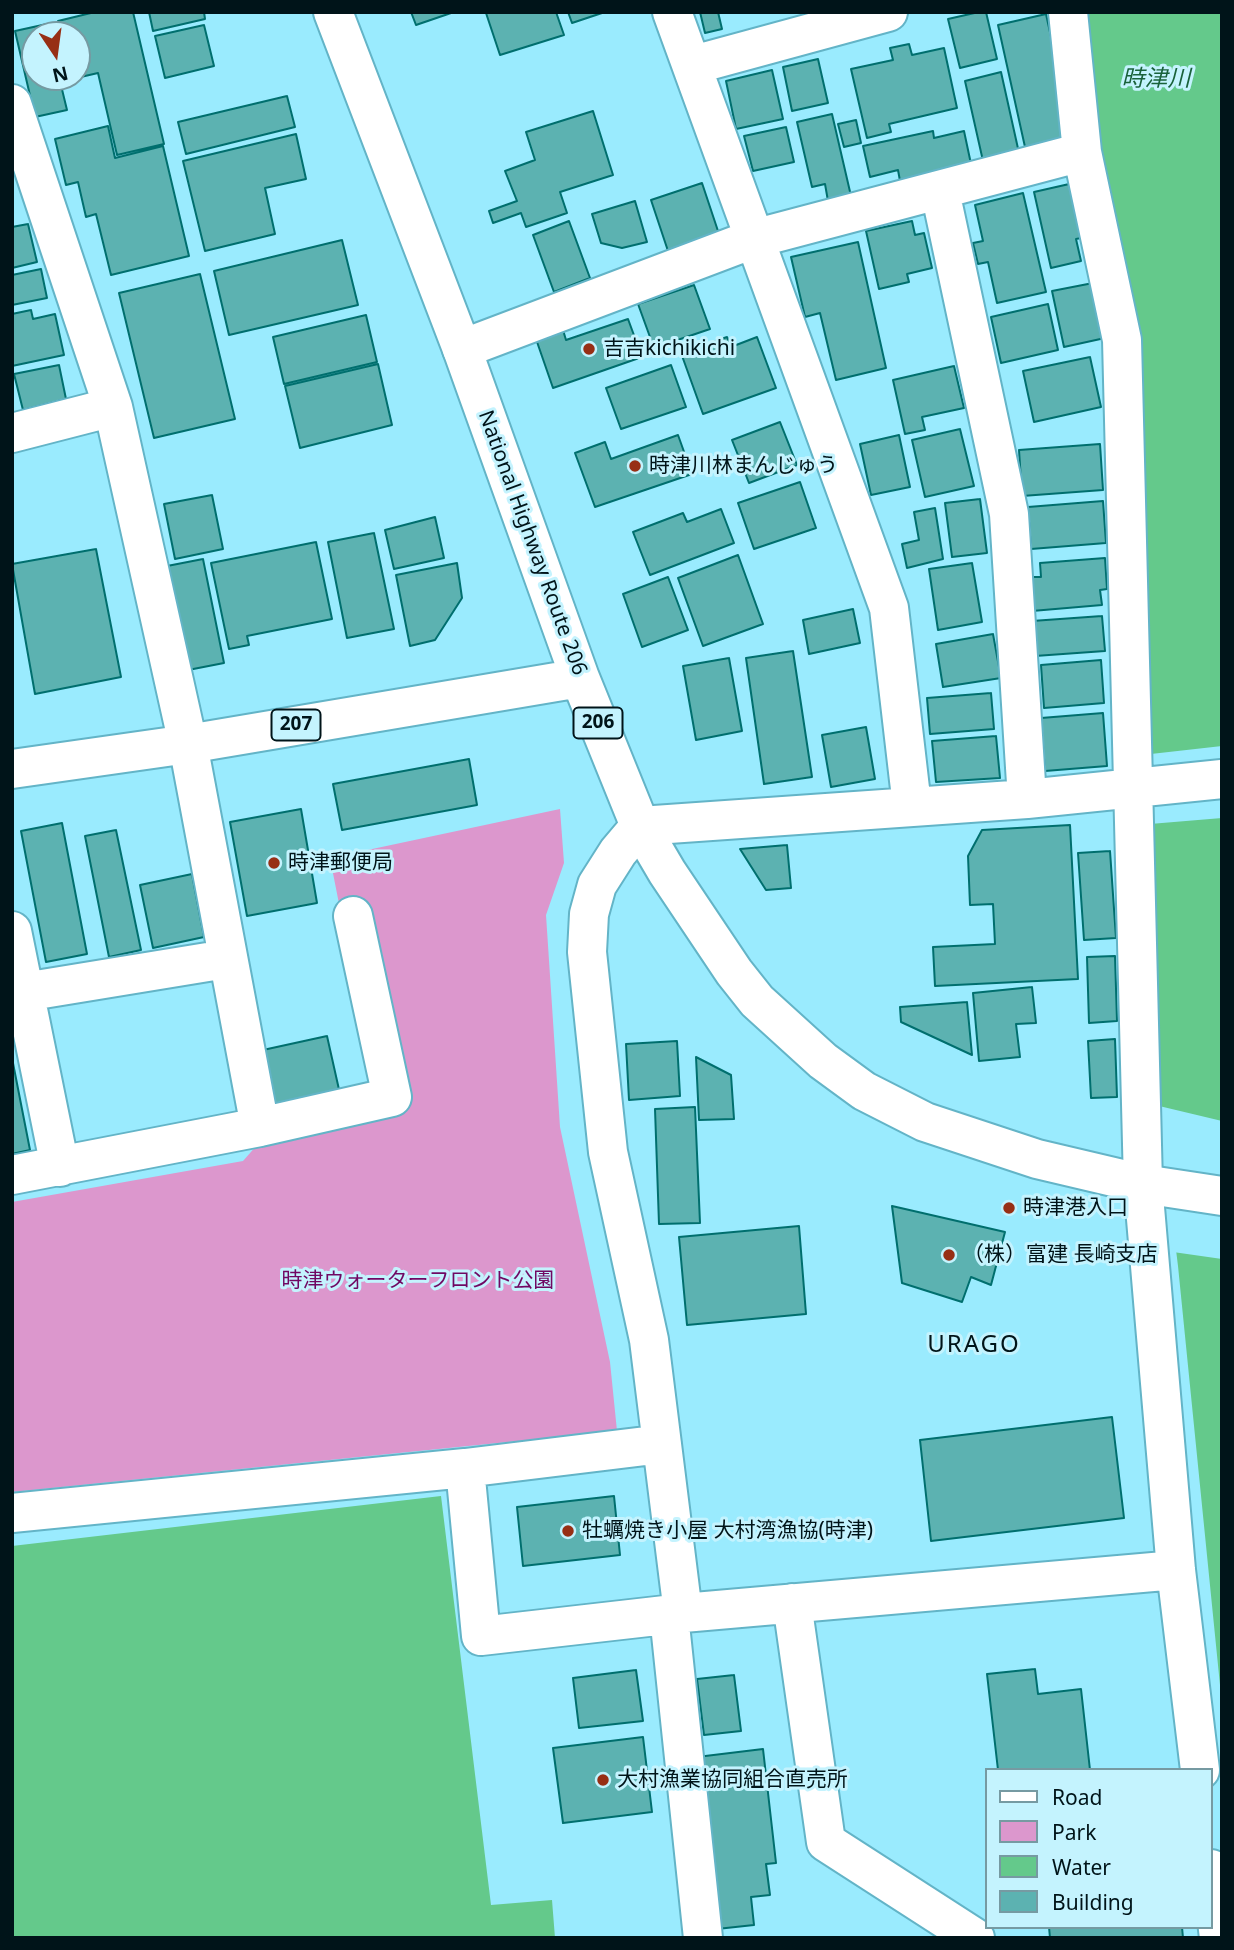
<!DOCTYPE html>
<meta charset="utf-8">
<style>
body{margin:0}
#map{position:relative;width:1234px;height:1950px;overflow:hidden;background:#9aebfe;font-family:"Noto Sans",sans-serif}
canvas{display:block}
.frame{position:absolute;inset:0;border:14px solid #001419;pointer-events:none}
.legend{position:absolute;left:985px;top:1768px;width:228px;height:161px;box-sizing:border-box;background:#c4f3fe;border:2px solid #769aa2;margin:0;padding:9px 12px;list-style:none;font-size:21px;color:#001419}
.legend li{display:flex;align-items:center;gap:14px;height:35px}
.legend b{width:35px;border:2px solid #769aa2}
.north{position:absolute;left:21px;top:21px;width:70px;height:70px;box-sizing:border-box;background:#c4f3fe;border:2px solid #769aa2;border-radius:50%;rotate:167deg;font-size:19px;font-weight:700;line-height:28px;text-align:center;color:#001419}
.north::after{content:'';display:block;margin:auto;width:24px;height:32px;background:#972f15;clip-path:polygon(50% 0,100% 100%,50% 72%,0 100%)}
</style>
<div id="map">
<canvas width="1234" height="1950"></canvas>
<div class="frame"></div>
<ul class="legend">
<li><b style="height:9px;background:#fff"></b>Road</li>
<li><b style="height:19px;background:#dc97cd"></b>Park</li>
<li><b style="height:19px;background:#64c98b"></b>Water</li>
<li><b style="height:19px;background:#5cb2b1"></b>Building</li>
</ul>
<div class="north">N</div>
</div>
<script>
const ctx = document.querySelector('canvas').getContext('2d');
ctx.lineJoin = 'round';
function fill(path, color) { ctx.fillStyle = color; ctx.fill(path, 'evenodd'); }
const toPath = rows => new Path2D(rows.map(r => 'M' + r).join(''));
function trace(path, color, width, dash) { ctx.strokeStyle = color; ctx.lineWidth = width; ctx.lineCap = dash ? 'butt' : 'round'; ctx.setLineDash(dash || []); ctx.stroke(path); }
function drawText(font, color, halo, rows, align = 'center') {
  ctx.font = font + ' "Noto Sans","Noto Sans JP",sans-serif'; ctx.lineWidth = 6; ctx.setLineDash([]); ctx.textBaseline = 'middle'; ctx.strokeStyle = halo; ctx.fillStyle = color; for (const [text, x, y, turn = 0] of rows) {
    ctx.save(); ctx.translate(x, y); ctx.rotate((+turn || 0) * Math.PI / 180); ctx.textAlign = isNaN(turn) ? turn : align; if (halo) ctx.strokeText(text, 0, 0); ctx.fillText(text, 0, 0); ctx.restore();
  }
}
fill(toPath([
 [560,809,564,863,546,915,560,1127,610,1362,617,1431,12,1492,12,1202,243,1161,265,1136,381,1117,330,858]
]), '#dc97cd');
fill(toPath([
 [1085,12,1222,12,1222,1705,1178,1266,1157,1096,1154,833,1144,746],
 [441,1496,491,1905,552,1900,555,1938,12,1938,12,1546]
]), '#64c98b');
fill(toPath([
 [1222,746,1222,818,1150,824,1142,755],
 [1155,1105,1222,1121,1222,1259,1173,1252]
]), '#9aebfe');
const building = toPath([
 [95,12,133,12,164,144,117,155,98,73,72,79,77,77,77,35,61,35,58,21,95,12],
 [149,12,204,12,205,19,153,31,149,12],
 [411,12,454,12,416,25,411,12],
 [556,12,564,35,500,55,486,13,556,12],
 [568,12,605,12,572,23,568,12],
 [700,12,718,12,722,29,705,33,700,12],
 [979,12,986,12,997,59,960,68,948,19,979,12],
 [1046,14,1073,137,1025,147,998,25,1046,14],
 [47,24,49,35,35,35,35,77,59,77,67,110,35,117,15,31,47,24],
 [204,25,214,66,165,78,155,36,204,25],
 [909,44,912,55,944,48,957,108,889,124,891,132,867,138,851,69,893,60,890,48,909,44],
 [818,59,828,103,792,111,783,67,818,59],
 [772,70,783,119,736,129,726,81,772,70],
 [1001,72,1019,153,983,161,965,81,1001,72],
 [287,96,295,127,186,154,178,122,287,96],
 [593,111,613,175,560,192,567,213,526,227,521,213,493,223,489,211,517,201,505,171,535,160,526,132,593,111],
 [832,114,851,196,828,201,825,184,812,187,797,122,832,114],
 [856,120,861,143,844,147,838,124,856,120],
 [108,126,115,158,163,146,189,256,111,275,96,214,86,217,78,182,66,185,55,139,108,126],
 [786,127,794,162,753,171,744,136,786,127],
 [933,131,934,138,964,131,971,164,900,181,898,170,870,177,863,146,933,131],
 [296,134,306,179,265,188,275,234,205,251,183,161,296,134],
 [1078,182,1091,236,1076,239,1081,261,1051,268,1034,192,1078,182],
 [702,183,719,234,668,251,651,200,702,183],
 [1023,193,1046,292,997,303,988,262,978,264,973,243,983,241,975,205,1023,193],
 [635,201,647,242,622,248,601,243,592,214,635,201],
 [569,221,590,278,554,292,533,235,569,221],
 [912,221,915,235,924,233,932,268,907,274,909,282,879,289,866,231,912,221],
 [28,224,37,262,12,268,12,227,28,224],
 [342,240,358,305,229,335,214,271,342,240],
 [858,242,886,368,836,380,820,313,805,317,791,257,858,242],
 [41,269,47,298,12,305,12,275,41,269],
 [200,274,235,419,154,438,119,293,200,274],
 [1093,283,1105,338,1064,347,1052,291,1093,283],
 [694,285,710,329,654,348,638,304,694,285],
 [1048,304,1058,350,1001,363,991,317,1048,304],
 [31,310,33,319,55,314,64,355,12,366,12,314,31,310],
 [366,315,377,362,284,384,273,337,366,315],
 [628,319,642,357,553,388,536,339,563,330,566,340,628,319],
 [727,337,731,347,757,337,776,388,703,414,681,353,727,337],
 [1090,357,1101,407,1034,422,1023,371,1090,357],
 [378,364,392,425,300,448,285,386,378,364],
 [59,365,66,399,23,410,14,374,59,365],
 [671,365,686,407,621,429,606,388,671,365],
 [954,366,964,408,922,417,925,430,905,434,893,380,954,366],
 [780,422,797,465,749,483,732,440,780,422],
 [960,429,974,486,925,497,912,440,960,429],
 [678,435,692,474,595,507,575,453,605,442,611,459,678,435],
 [899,435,910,487,871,495,860,444,899,435],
 [1100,444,1103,490,1022,496,1019,450,1100,444],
 [800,482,816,528,754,549,738,503,800,482],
 [212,495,223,549,175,559,164,504,212,495],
 [980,499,987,553,952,557,945,503,980,499],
 [1103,501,1106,543,1031,549,1028,507,1103,501],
 [935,508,943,559,907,568,902,544,919,540,914,512,935,508],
 [721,509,734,543,650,575,633,532,683,513,687,522,721,509],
 [435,517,444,558,394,569,385,530,435,517],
 [374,533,394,629,347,638,328,542,374,533],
 [316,542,332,619,247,636,249,645,229,649,211,563,316,542],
 [96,549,121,677,35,694,12,564,96,549],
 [738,555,763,624,703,646,678,578,738,555],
 [1105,558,1107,589,1100,590,1102,605,1032,611,1030,577,1041,577,1040,563,1105,558],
 [203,559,224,663,183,671,162,567,203,559],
 [457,563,462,598,435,640,410,646,396,575,457,563],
 [972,563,982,622,938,630,929,569,972,563],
 [668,577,688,630,642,647,623,594,668,577],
 [853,609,860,643,809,654,803,620,853,609],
 [1102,616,1105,651,1035,656,1032,621,1102,616],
 [993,634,1001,678,943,687,936,644,993,634],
 [793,651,812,777,764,784,746,658,793,651],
 [729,658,742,731,696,740,683,666,729,658],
 [1101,660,1104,703,1044,708,1041,665,1101,660],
 [991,693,994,729,930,734,927,698,991,693],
 [1103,713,1107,766,1045,771,1041,718,1103,713],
 [866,727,875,779,831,787,822,735,866,727],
 [996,736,1000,778,936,782,932,741,996,736],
 [469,759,477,805,342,830,333,784,469,759],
 [301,809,317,903,247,916,230,822,301,809],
 [62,823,87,954,46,962,21,831,62,823],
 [1070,825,1078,979,935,986,933,947,995,944,993,904,970,905,968,856,982,830,1070,825],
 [116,830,141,950,109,957,85,836,116,830],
 [787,845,791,888,766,890,740,849,787,845],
 [1110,851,1116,938,1084,940,1078,853,1110,851],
 [192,874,204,937,153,948,140,885,192,874],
 [1115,956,1117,1021,1089,1023,1087,957,1115,956],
 [1032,987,1036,1023,1016,1024,1020,1057,979,1061,973,993,1032,987],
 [967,1002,972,1055,901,1022,900,1007,967,1002],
 [327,1036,340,1094,275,1108,263,1050,327,1036],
 [1115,1039,1117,1097,1091,1098,1088,1041,1115,1039],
 [677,1041,680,1096,629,1100,626,1044,677,1041],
 [696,1057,731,1075,734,1119,699,1120,696,1057],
 [12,1058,30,1150,12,1154,12,1058],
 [695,1107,700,1223,659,1224,655,1109,695,1107],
 [892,1206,1005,1232,991,1285,971,1277,962,1302,902,1283,892,1206],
 [799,1226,806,1314,687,1325,679,1237,799,1226],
 [1112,1417,1124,1518,931,1541,920,1440,1112,1417],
 [614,1496,620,1555,523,1566,517,1507,614,1496],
 [1035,1669,1038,1694,1081,1689,1090,1770,998,1770,987,1674,1035,1669],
 [636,1670,643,1721,579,1728,573,1678,636,1670],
 [734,1675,741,1731,704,1735,697,1679,734,1675],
 [643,1737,652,1812,563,1823,553,1748,643,1737],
 [763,1749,776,1863,766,1864,770,1895,751,1897,754,1925,717,1929,697,1757,763,1749],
 [1049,1927,1182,1927,1183,1938,1050,1938,1049,1927]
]);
fill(building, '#5cb2b1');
trace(building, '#006f6e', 2);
const minor = toPath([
 [672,12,889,608,912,806],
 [1068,12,1082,152,1122,340,1143,1184,1176,1570,1200,1770],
 [693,65,888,12],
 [12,104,113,407,188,744,260,1127,12,1175],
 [940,191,1009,514,1027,799],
 [462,349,753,239,1082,152],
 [12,433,113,407],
 [12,931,60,1167],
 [12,994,226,959],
 [260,1127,392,1097,353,916],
 [465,1468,662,1444],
 [12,1513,465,1468,481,1636,683,1613],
 [1176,1570,683,1613,649,1340,608,1152,587,952,589,914,597,885,618,852,640,826,1027,799,1222,779],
 [792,1603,826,1842,975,1938],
 [669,1615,703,1938],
 [1211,1869,1219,1938]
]);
const highway = toPath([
 [333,12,462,349,580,678,640,826,667,872,734,972,757,1001,823,1061,864,1091,925,1122,1037,1159,1143,1184,1222,1196],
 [12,769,188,744,580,678]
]);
trace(minor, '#63b4c7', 42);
trace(highway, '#63b4c7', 42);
trace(minor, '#fff', 38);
trace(highway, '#fff', 38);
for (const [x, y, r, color] of [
 [589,349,7,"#972f15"],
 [635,466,7,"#972f15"],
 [274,863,7,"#972f15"],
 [1009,1208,7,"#972f15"],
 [949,1255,7,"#972f15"],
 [568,1531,7,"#972f15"],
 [603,1780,7,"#972f15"]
]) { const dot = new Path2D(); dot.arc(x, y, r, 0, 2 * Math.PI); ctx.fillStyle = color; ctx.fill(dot); trace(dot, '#c4f3fe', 2.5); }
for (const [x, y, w] of [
 [598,723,49],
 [296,725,49]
]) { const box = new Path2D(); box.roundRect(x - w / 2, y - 15.5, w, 31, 5); ctx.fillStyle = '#c4f3fe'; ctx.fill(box); trace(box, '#001419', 2); }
drawText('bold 19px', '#001419', null, [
 ["206",598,723],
 ["207",296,725]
]);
drawText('21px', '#001419', '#c4f3fe', [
 ["吉吉kichikichi",603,349],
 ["時津川林まんじゅう",649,466],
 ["時津郵便局",288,863],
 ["時津港入口",1023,1208],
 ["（株）富建 長崎支店",963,1255],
 ["牡蠣焼き小屋 大村湾漁協(時津)",582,1531],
 ["大村漁業協同組合直売所",617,1780]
], 'left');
drawText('21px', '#001419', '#c4f3fe', [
 ["National Highway Route 206",532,543,70]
]);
drawText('21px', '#700863', '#c4f3fe', [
 ["時津ウォーターフロント公園",418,1281]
]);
drawText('italic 23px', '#19623a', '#c4f3fe', [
 ["時津川",1156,79]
]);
ctx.letterSpacing = '2px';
drawText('24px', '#001419', '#c4f3fe', [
 ["URAGO",974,1345]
]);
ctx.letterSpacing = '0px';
</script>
